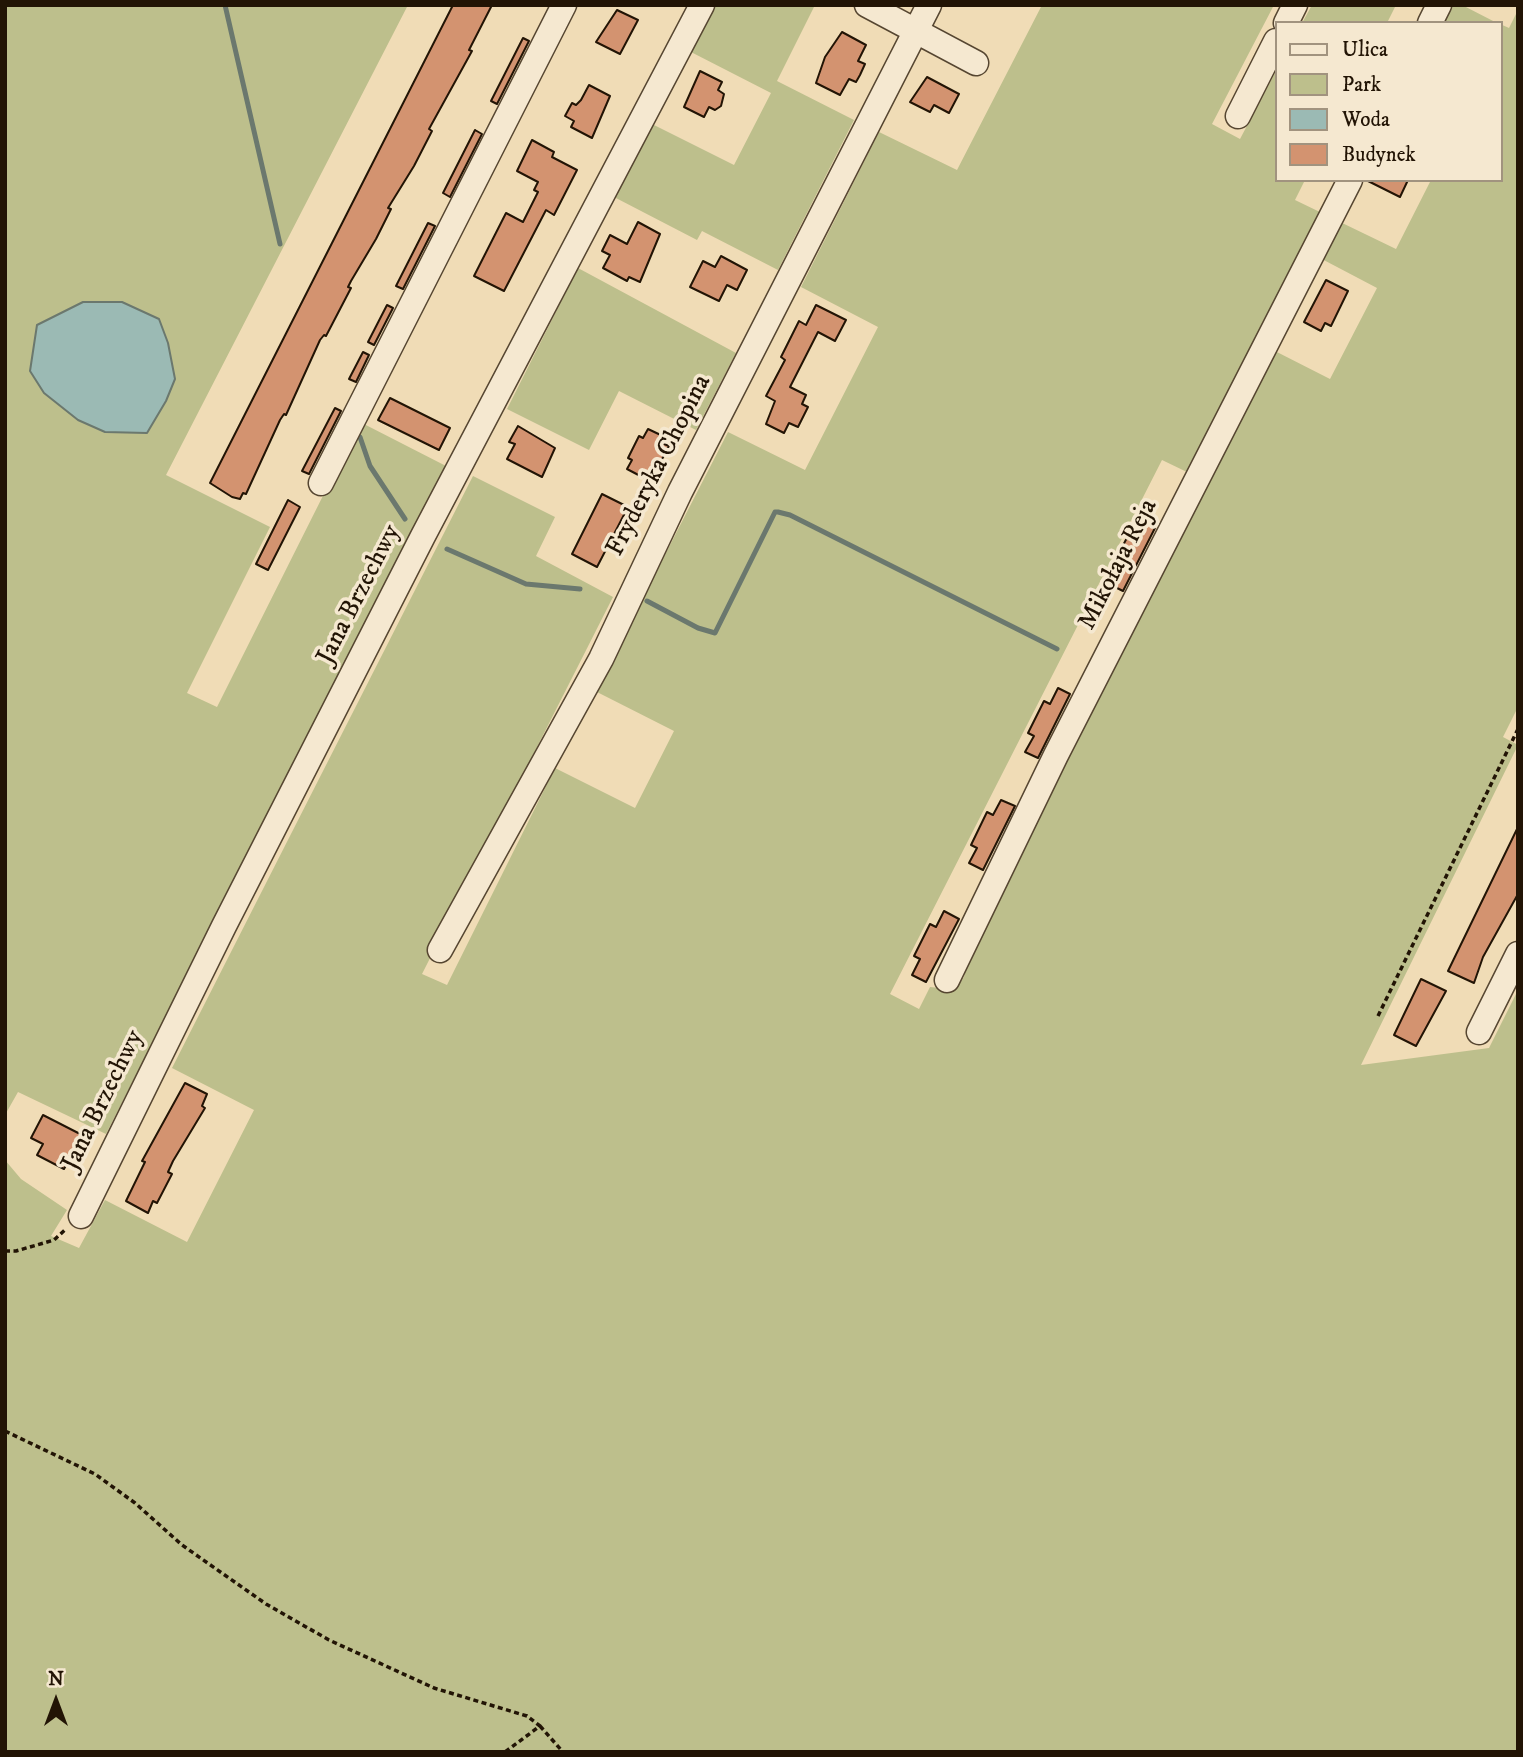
<!DOCTYPE html>
<meta charset="utf-8">
<style>
body{margin:0}
#map{position:relative;width:1523px;height:1757px;overflow:hidden;background:#f0dcb6;font-family:"IM FELL DW Pica",serif}
canvas{display:block}
.frame{position:absolute;inset:0;border:7px solid #221405;pointer-events:none}
.legend{position:absolute;left:1275px;top:21px;width:228px;height:161px;box-sizing:border-box;background:#f5e8d0;border:2px solid #a1937f;margin:0;padding:9px 12px;list-style:none;font-size:21px;color:#221405}
.legend li{display:flex;align-items:center;gap:14px;height:35px}
.legend b{width:35px;border:2px solid #a1937f}
.north{position:absolute;left:21px;top:1666px;width:70px;height:70px;-webkit-text-stroke:5px #f5e8d0;paint-order:stroke;rotate:0deg;font-size:19px;font-weight:700;line-height:28px;text-align:center;color:#221405}
.north::after{content:'';display:block;margin:auto;width:24px;height:32px;background:#221405;clip-path:polygon(50% 0,100% 100%,50% 72%,0 100%)}
</style>
<div id="map">
<canvas width="1523" height="1757"></canvas>
<div class="frame"></div>
<ul class="legend">
<li><b style="height:9px;background:#f5e8d0"></b>Ulica</li>
<li><b style="height:19px;background:#bdbf8c"></b>Park</li>
<li><b style="height:19px;background:#9bbab4"></b>Woda</li>
<li><b style="height:19px;background:#d39370"></b>Budynek</li>
</ul>
<div class="north">N</div>
</div>
<script>
const ctx = document.querySelector('canvas').getContext('2d');
ctx.lineJoin = 'round';
function fill(path, color) { ctx.fillStyle = color; ctx.fill(path, 'evenodd'); }
const toPath = rows => new Path2D(rows.map(r => 'M' + r).join(''));
function trace(path, color, width, dash) { ctx.strokeStyle = color; ctx.lineWidth = width; ctx.lineCap = dash ? 'butt' : 'round'; ctx.setLineDash(dash || []); ctx.stroke(path); }
function drawText(font, color, halo, rows, align = 'center') {
  ctx.font = font + ' "IM FELL DW Pica",serif'; ctx.lineWidth = 7; ctx.setLineDash([]); ctx.textBaseline = 'middle'; ctx.strokeStyle = halo; ctx.fillStyle = color; for (const [text, x, y, turn = 0] of rows) {
    ctx.save(); ctx.translate(x, y); ctx.rotate((+turn || 0) * Math.PI / 180); ctx.textAlign = isNaN(turn) ? turn : align; if (halo) ctx.strokeText(text, 0, 0); ctx.fillText(text, 0, 0); ctx.restore();
  }
}
fill(toPath([
 [5,5,408,5,166,475,270,527,187,693,217,707,360,422,446,466,106,1134,18,1092,5,1115],
 [713,5,815,5,777,81,854,120,778,270,702,231,697,240,614,197,652,124,734,165,771,93,689,51],
 [1042,5,1274,5,1212,124,1240,139,1276,71,1276,180,1305,180,1295,200,1324,214,1189,473,1162,460,890,994,919,1009,930,987,949,989,960,983,964,977,970,946,1271,349,1330,379,1377,288,1318,257,1336,220,1396,249,1431,180,1500,180,1500,24,1509,28,1518,10,1518,707,1503,737,1518,745,1361,1065,1489,1048,1518,990,1518,1752,5,1752,5,1160,21,1179,67,1210,51,1236,79,1248,105,1200,187,1242,254,1110,172,1068,473,476,555,517,536,556,613,597,422,974,447,985,555,768,635,808,674,731,595,691,728,432,805,470,878,327,801,287,879,132,957,170],
 [1312,5,1396,5,1387,23,1302,23],
 [1446,5,1462,5,1497,23,1437,23],
 [578,268,736,353,696,430,619,391,589,450,507,409]
]), '#bdbf8c');
const water = toPath([
 [83,302,122,302,159,319,168,343,175,379,166,401,147,433,105,432,78,420,44,393,30,371,37,325,83,302]
]);
fill(water, '#9bbab4');
trace(water, '#6b786e', 2);
trace(toPath([
 [225,5,280,244],
 [360,437,370,466,405,519],
 [447,549,526,584,580,589],
 [647,601,698,628,715,633,775,512,778,512,790,515,1057,649]
]), '#6b786e', 5);
const building = toPath([
 [453,5,492,5,469,50,472,51,429,129,432,131,414,166,388,208,391,209,376,239,351,281,348,287,351,288,326,336,324,335,320,340,286,415,284,414,280,420,246,494,243,493,240,499,232,497,210,483,453,5],
 [617,10,638,20,620,54,596,42,617,10],
 [842,32,866,45,858,61,865,64,860,75,856,82,849,79,840,95,816,83,825,57,842,32],
 [523,38,529,41,497,104,491,101,523,38],
 [700,71,722,82,718,90,724,94,721,106,715,110,709,107,704,117,684,107,700,71],
 [927,77,959,94,949,113,934,105,930,112,910,102,927,77],
 [589,85,610,96,592,138,571,127,574,121,565,116,572,103,576,105,581,100,589,85],
 [475,130,482,134,450,197,443,193,475,130],
 [532,140,554,152,552,157,577,170,554,215,546,210,504,291,474,276,506,213,523,222,538,192,534,190,538,182,517,171,532,140],
 [1366,180,1408,180,1400,197,1366,180],
 [638,222,660,234,640,282,629,277,627,281,603,268,610,255,602,251,610,235,627,244,638,222],
 [428,223,435,226,403,289,396,286,428,223],
 [721,256,747,270,737,290,727,285,719,301,690,287,703,261,715,267,721,256],
 [1326,280,1348,291,1331,326,1325,323,1321,331,1304,322,1326,280],
 [387,305,393,308,374,345,368,342,387,305],
 [816,305,846,320,835,341,818,332,790,387,806,395,802,404,808,407,798,427,789,423,784,433,766,424,775,401,766,396,785,360,781,357,799,321,806,325,816,305],
 [363,352,369,355,356,382,349,379,363,352],
 [390,398,450,428,439,450,378,420,390,398],
 [335,408,341,411,309,474,302,471,335,408],
 [518,426,555,448,542,477,507,459,515,444,509,442,518,426],
 [648,429,667,438,664,444,669,446,653,476,649,474,646,479,627,469,632,460,628,458,639,436,643,438,648,429],
 [602,494,628,507,597,567,572,554,602,494],
 [288,500,300,507,268,570,256,564,288,500],
 [1143,522,1155,528,1123,591,1111,585,1118,570,1112,566,1129,534,1135,537,1143,522],
 [1058,688,1070,694,1038,758,1025,752,1034,736,1028,733,1044,701,1050,704,1058,688],
 [1001,800,1015,806,983,870,969,863,977,848,971,845,987,812,993,815,1001,800],
 [1518,827,1518,894,1483,957,1474,983,1448,971,1518,827],
 [944,911,959,919,926,982,912,975,920,959,914,956,930,924,936,927,944,911],
 [1421,979,1446,991,1416,1046,1394,1035,1421,979],
 [185,1083,207,1094,202,1106,205,1108,173,1161,168,1172,172,1174,157,1203,153,1201,148,1213,126,1201,145,1162,142,1161,185,1083],
 [43,1115,86,1137,79,1150,75,1148,64,1169,37,1155,43,1144,31,1138,43,1115]
]);
fill(building, '#d39370');
trace(building, '#221405', 2);
const minor = toPath([
 [867,5,976,63],
 [1286,23,1295,5],
 [1430,23,1439,5],
 [1238,116,1276,41],
 [321,483,564,5],
 [440,950,601,659,680,492,929,5],
 [947,980,1056,755,1350,180],
 [1479,1032,1518,954],
 [81,1216,224,926,423,536,702,5]
]);
trace(minor, '#564631', 27);
trace(toPath([
 [1378,1016,1518,729],
 [5,1251,16,1251,54,1240,66,1229],
 [5,1431,95,1474,135,1503,182,1545,266,1604,329,1640,434,1688,527,1716,540,1726,505,1752],
 [540,1726,563,1752]
]), '#221405', 3.5, [5, 3.5]);
trace(minor, '#f5e8d0', 24);
drawText('26px', '#221405', '#f5e8d0', [
 ["Fryderyka Chopina",660,466,-63],
 ["Mikołaja Reja",1119,565,-63],
 ["Jana Brzechwy",360,595,-63],
 ["Jana Brzechwy",104,1101,-64]
]);
</script>
